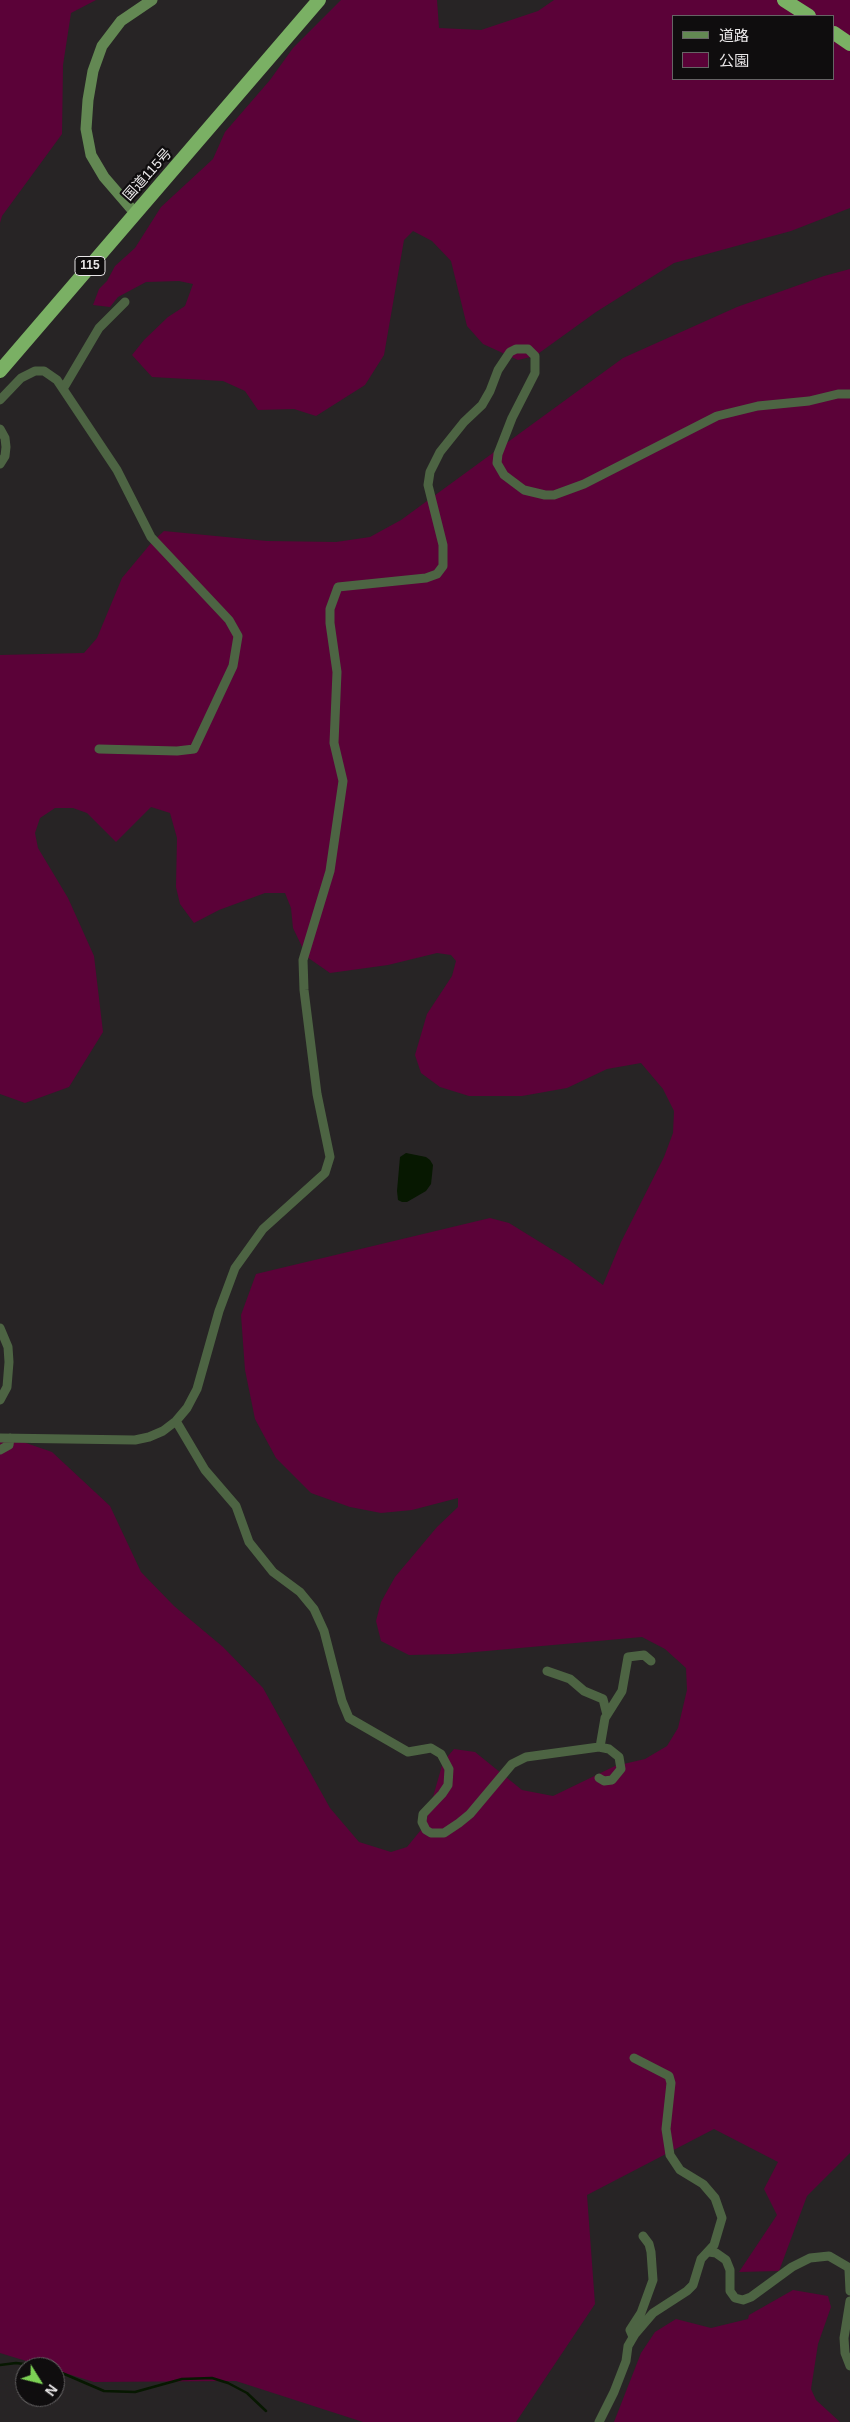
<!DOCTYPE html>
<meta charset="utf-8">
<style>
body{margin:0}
#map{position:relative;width:850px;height:2422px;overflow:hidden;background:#272425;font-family:Helvetica,"Noto Sans JP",sans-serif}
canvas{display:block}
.legend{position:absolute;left:672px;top:15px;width:162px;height:65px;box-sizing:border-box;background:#0f0d0e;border:1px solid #666465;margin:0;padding:6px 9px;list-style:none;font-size:15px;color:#e8e6e7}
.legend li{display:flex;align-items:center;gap:10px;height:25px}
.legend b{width:25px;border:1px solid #666465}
.north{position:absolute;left:15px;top:2357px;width:50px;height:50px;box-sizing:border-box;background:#0f0d0e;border:1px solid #666465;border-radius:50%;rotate:126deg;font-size:14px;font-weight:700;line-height:20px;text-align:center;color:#e8e6e7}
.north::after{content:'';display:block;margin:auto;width:18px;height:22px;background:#7cd154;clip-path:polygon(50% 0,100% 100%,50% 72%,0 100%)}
</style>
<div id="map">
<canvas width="850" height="2422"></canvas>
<ul class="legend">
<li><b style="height:6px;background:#638853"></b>道路</li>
<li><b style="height:14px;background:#5b0238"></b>公園</li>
</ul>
<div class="north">N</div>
</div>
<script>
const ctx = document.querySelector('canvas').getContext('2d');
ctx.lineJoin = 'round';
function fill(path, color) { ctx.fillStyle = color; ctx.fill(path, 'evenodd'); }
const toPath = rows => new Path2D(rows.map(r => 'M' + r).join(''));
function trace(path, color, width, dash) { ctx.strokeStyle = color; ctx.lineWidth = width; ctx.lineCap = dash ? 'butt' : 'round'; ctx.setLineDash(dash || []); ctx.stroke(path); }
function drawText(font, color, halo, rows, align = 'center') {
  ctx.font = font + ' Helvetica,"Noto Sans JP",sans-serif'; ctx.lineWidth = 4.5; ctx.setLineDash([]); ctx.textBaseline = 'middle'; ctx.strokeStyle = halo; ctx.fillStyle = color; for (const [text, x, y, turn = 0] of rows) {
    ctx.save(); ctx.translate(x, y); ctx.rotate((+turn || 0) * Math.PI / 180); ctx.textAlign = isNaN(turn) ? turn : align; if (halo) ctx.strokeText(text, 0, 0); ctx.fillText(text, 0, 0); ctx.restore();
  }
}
fill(toPath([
 [0,0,96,0,71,13,63,65,62,134,2,216,0,223],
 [341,0,437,0,439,28,481,30,538,11,554,0,850,0,850,208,791,231,674,263,596,312,535,356,518,360,483,344,467,326,451,261,432,241,413,231,404,240,384,355,365,385,316,416,294,409,258,410,245,391,223,381,152,377,132,355,144,340,168,317,185,306,193,284,179,281,146,282,118,297,110,307,93,305,99,289,107,281,115,266,135,248,161,207,213,159,225,132,270,80,293,48],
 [674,16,834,16,834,79,674,79],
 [850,269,850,2153,807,2196,779,2271,739,2272,777,2215,764,2189,778,2162,714,2129,587,2195,595,2304,516,2422,363,2422,236,2381,94,2382,55,2370,55,2367,46,2367,0,2353,0,1434,52,1452,110,1506,141,1572,174,1606,223,1647,263,1688,330,1808,359,1842,391,1852,407,1847,425,1825,443,1762,454,1749,475,1752,522,1790,553,1796,615,1766,645,1759,667,1746,678,1728,687,1690,686,1668,665,1649,642,1637,453,1654,409,1655,381,1641,376,1621,381,1602,395,1577,437,1527,458,1507,458,1498,412,1510,381,1513,350,1507,311,1493,276,1458,255,1419,245,1370,241,1315,256,1274,490,1218,509,1223,569,1260,603,1285,621,1242,664,1157,673,1133,674,1111,663,1089,641,1063,607,1069,567,1088,522,1096,469,1096,440,1087,421,1073,415,1055,427,1014,452,976,456,961,451,955,437,953,388,965,330,973,307,957,293,928,291,908,285,893,265,893,219,910,194,923,180,904,176,887,177,838,170,813,151,807,116,842,87,813,73,808,55,808,40,818,35,833,38,848,68,898,94,956,103,1032,69,1087,25,1103,0,1094,0,655,84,653,97,638,122,578,152,542,164,531,267,541,336,542,370,537,401,520,623,358,737,307,824,276],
 [793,2290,828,2296,831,2307,818,2344,811,2389,816,2400,840,2422,614,2422,641,2353,655,2332,676,2319,711,2328,748,2319,749,2315]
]), '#5b0238');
fill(toPath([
 [406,1153,426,1157,430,1160,433,1165,432,1175,431,1184,426,1191,407,1202,402,1202,398,1200,397,1191,400,1157]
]), '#071801');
trace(toPath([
 [0,2365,16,2363,49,2367],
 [55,2370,104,2391,135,2392,182,2379,212,2378,228,2383,247,2393,266,2411]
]), '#071801', 2.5);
trace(toPath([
 [63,389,99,328,125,302],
 [0,400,21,378,35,371,44,371,57,380,117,470,151,537,229,620,238,636,233,666,194,749,177,751,99,749],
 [0,429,5,438,6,447,5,456,0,464],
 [0,1328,8,1347,9,1362,7,1387,0,1400],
 [176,1421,205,1470,236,1506,249,1542,273,1572,300,1592,314,1609,324,1631,342,1701,349,1718,408,1752,431,1748,441,1754,449,1769,448,1785,442,1794,423,1814,422,1822,426,1830,431,1833,444,1833,459,1823,470,1814,512,1764,526,1757,599,1747,609,1749,619,1757,621,1769,612,1780,604,1781,599,1778],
 [0,1438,135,1440,149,1437,163,1431,176,1421,187,1408,197,1389,219,1311,235,1268,263,1229,325,1173,330,1157,317,1094,304,990,303,960,330,871,343,781,334,743,337,672,330,623,330,609,338,587,426,578,437,574,443,566,443,545,428,485,430,472,440,452,464,422,482,405,490,391,498,370,510,352,516,349,528,349,535,356,535,373,512,418,498,454,497,463,504,475,524,490,545,495,554,495,584,484,717,416,758,406,809,401,838,394,850,394],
 [0,1450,9,1445,10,1438],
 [547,1671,570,1679,584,1691,603,1699,607,1715],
 [600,1747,605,1718,622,1691,628,1657,644,1655,651,1661],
 [709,2252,716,2253,726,2260,730,2270,730,2291,735,2298,743,2300,751,2297,792,2267,810,2258,829,2256,848,2267,850,2273],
 [849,2270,850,2291],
 [850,2301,844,2338,845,2353,850,2366],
 [633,2337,630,2330,641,2313,653,2280,651,2252,649,2244,643,2236],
 [599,2422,614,2392,626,2361,628,2346,635,2334,653,2313,687,2291,693,2285,701,2259,714,2245,722,2218,715,2198,703,2184,680,2170,670,2155,666,2129,671,2083,669,2076,634,2058]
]), '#4d6443', 9);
trace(toPath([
 [135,213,104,177,91,155,86,129,88,100,93,71,102,46,121,21,152,0]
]), '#638853', 11);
trace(toPath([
 [784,0,809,16],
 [834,33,850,44],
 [0,371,319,0]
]), '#7ab064', 14);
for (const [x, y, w] of [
 [90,266,30]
]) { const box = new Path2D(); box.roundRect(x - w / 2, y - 9.5, w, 19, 4); ctx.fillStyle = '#0f0d0e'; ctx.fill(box); trace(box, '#e8e6e7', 1); }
drawText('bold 12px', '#e8e6e7', null, [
 ["115",90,266]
]);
drawText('14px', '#e8e6e7', '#0f0d0e', [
 ["国道115号",148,175,-48]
]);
</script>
